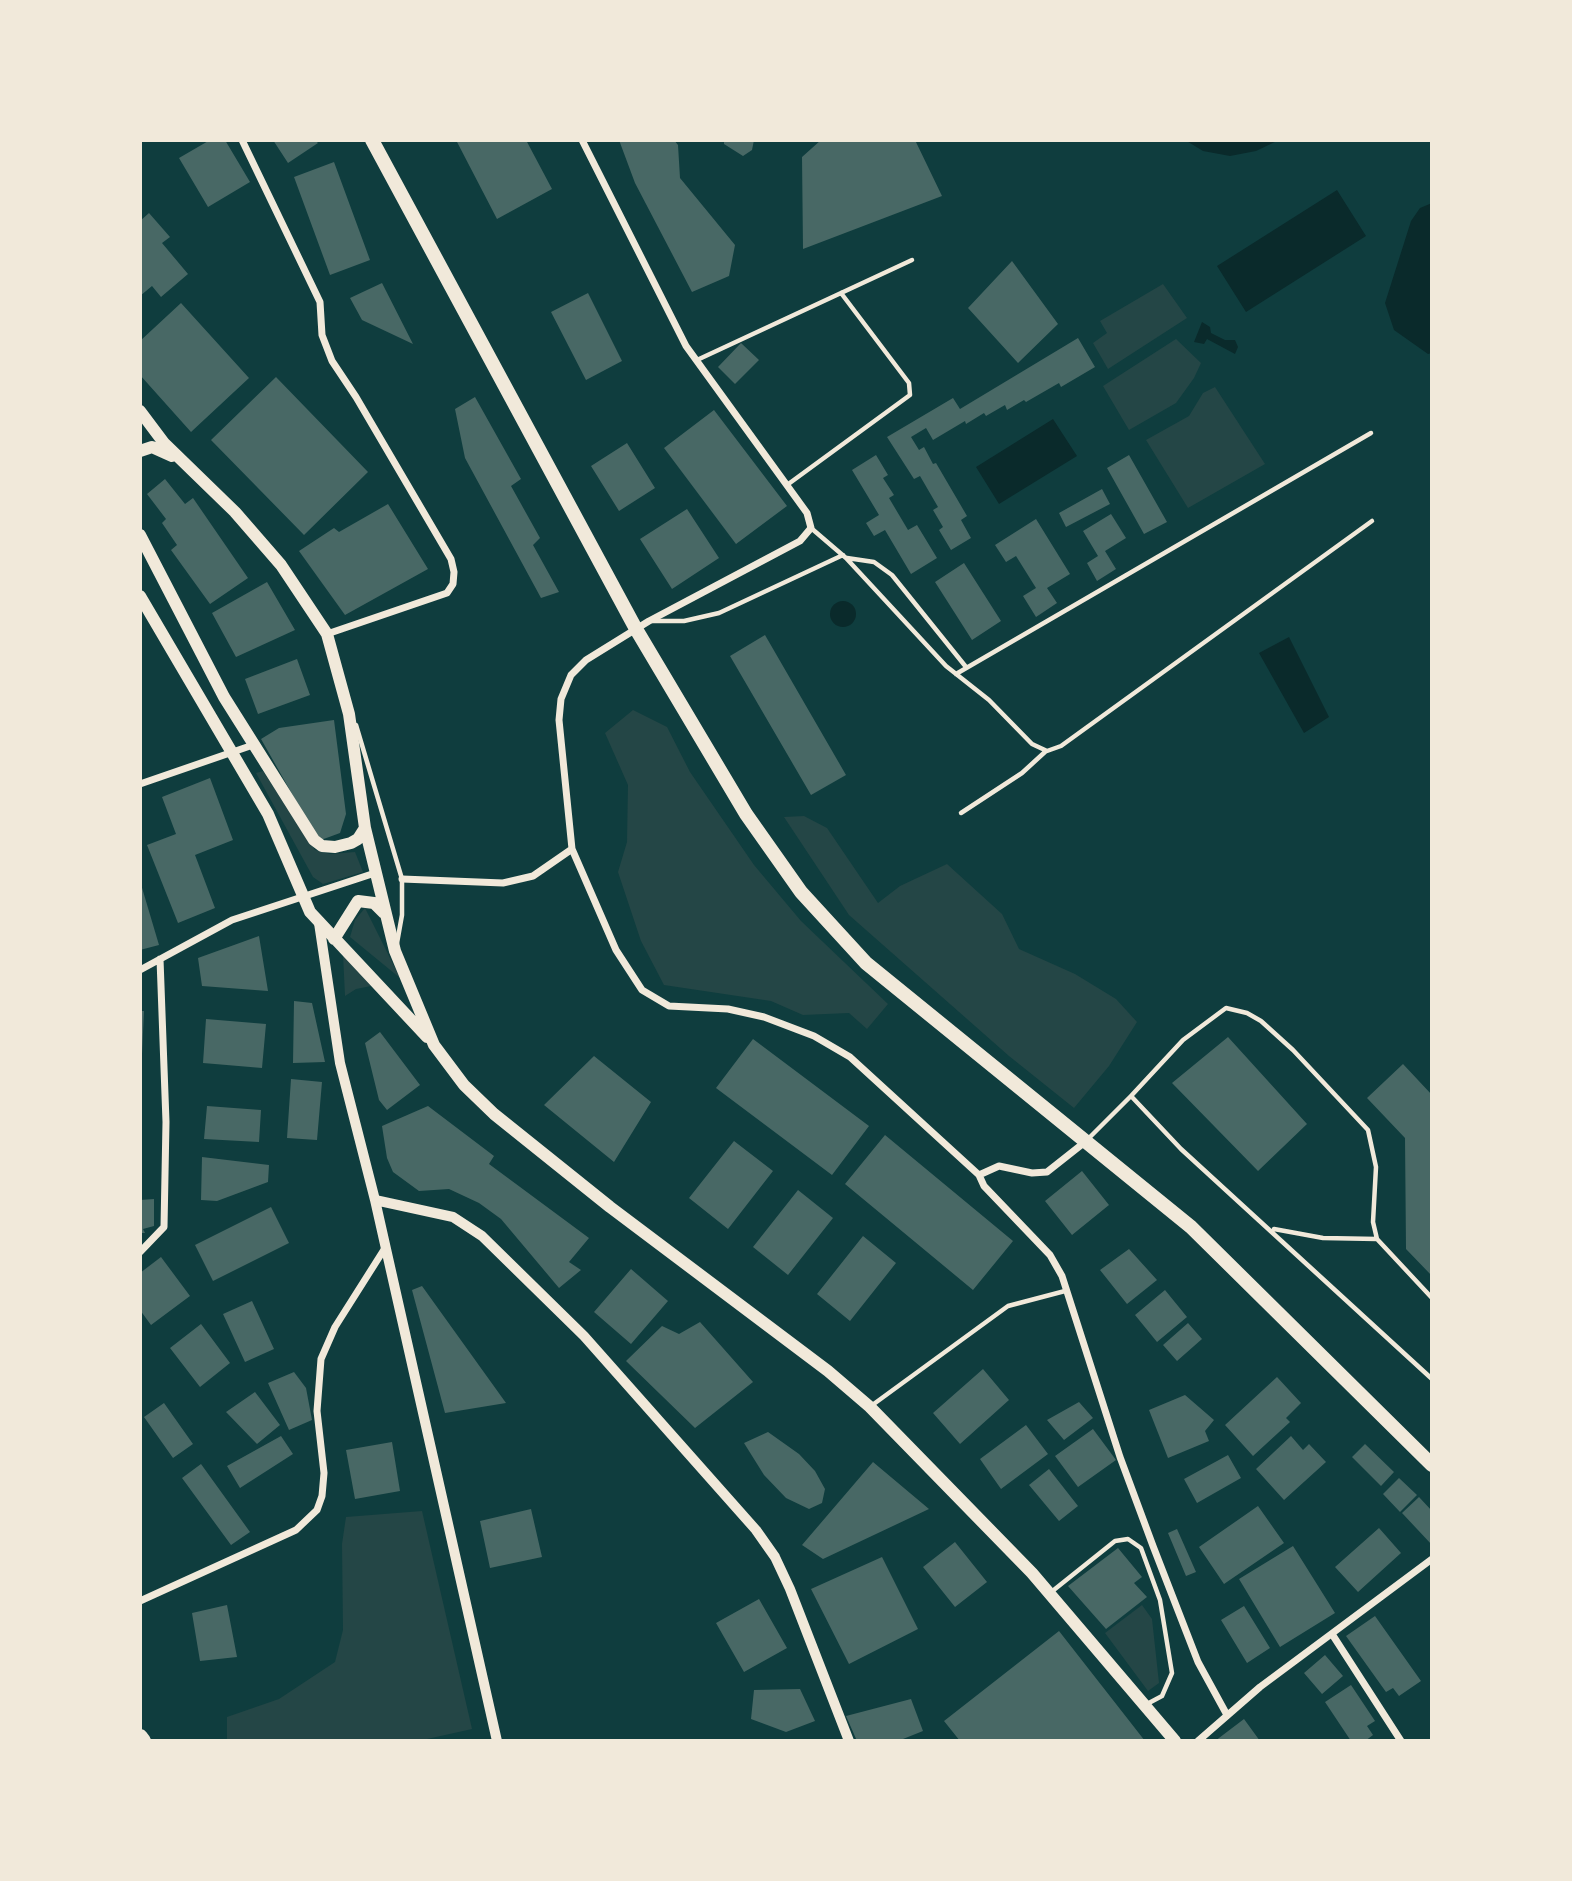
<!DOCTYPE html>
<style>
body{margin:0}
#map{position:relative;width:1572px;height:1881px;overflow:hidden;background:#0f3d3e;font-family:Merriweather,serif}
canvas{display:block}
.frame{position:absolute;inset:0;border:142px solid #f1e9da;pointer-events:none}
</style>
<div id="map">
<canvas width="1572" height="1881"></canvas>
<div class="frame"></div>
</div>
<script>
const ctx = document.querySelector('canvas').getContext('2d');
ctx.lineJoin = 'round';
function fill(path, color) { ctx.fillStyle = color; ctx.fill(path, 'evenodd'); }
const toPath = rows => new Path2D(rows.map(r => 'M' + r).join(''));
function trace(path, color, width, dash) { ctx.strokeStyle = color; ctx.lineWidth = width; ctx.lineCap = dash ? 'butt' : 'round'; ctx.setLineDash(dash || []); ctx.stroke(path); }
fill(toPath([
 [1163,284,1187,318,1108,369,1093,343,1107,333,1100,321],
 [1176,339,1201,363,1194,378,1176,403,1129,430,1103,386],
 [1215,387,1265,464,1188,508,1146,440,1189,416,1203,393],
 [633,710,667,727,690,772,754,865,801,921,888,1004,867,1029,849,1013,803,1015,771,1001,664,985,641,941,618,872,627,842,628,785,605,733],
 [263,771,315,850,330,854,355,852,363,872,323,884,313,877,256,773],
 [804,816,827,828,878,903,900,886,947,864,1002,914,1019,949,1075,974,1116,999,1137,1022,1109,1066,1074,1108,1009,1056,849,915,784,817],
 [365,908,400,978,350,937,355,920],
 [343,954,371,986,356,989,345,996],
 [422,1511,472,1729,418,1741,227,1741,227,1717,279,1699,335,1662,343,1630,342,1544,346,1517],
 [1142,1605,1152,1619,1159,1683,1148,1691,1105,1633]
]), '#244646');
fill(toPath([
 [1185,140,1279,140,1256,151,1230,156,1203,151],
 [1337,190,1366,236,1246,312,1217,266],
 [1432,203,1432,353,1428,354,1394,330,1385,303,1411,221,1420,208],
 [1202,322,1210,327,1211,333,1225,340,1235,340,1238,347,1235,354,1207,339,1204,344,1194,342],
 [1053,419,1077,456,999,504,976,467],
 '830 614a13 13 0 1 1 26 0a13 13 0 1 1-26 0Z',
 [1289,637,1329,717,1304,733,1259,653]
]), '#0a2a2b');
fill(toPath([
 [210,140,225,140,250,182,208,207,179,158],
 [273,140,315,140,318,143,288,163],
 [456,140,526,140,552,189,497,219],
 [619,140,674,140,678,145,680,178,735,245,729,276,692,292,635,183],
 [724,140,754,140,752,150,743,156,724,144],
 [821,140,915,140,942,196,803,249,802,157],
 [334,162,370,260,330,275,294,177],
 [149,213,170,237,162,243,188,274,161,297,152,286,140,296,140,221],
 [1012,261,1058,324,1018,363,968,308],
 [382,283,413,344,362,320,350,298],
 [588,293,622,361,586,380,551,312],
 [181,303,249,378,191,432,140,375,140,341],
 [1078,338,1095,367,1061,387,1059,383,1026,402,1024,400,1007,410,1005,405,986,416,984,413,966,424,965,421,933,440,926,428,911,437,919,450,924,447,933,464,936,463,967,516,961,520,971,538,951,550,939,530,943,527,933,510,938,507,920,476,914,479,887,437,953,398,960,409],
 [741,343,759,360,735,384,718,367],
 [276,377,368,472,304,535,211,440],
 [475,397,521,479,511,486,540,538,533,545,559,592,541,598,465,458,455,409],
 [714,410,787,506,736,544,664,448],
 [627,443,655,488,619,511,591,466],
 [876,455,888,475,883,478,894,495,889,498,908,530,917,525,937,558,911,574,885,530,874,536,866,523,879,515,852,470],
 [1129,455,1167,522,1144,534,1107,468],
 [165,479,185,504,193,498,248,578,210,604,171,550,177,545,162,523,166,519,147,494],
 [1102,489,1110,504,1066,527,1059,513],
 [388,504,428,569,345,615,299,551,334,528,339,532],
 [687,509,719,558,672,589,640,539],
 [1111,514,1126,538,1105,551,1116,569,1097,581,1087,563,1098,556,1083,531],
 [1036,519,1070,574,1047,588,1057,603,1036,617,1023,596,1036,588,1016,556,1006,562,995,545],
 [964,563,1001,621,972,640,935,582],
 [267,582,295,630,236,657,212,613],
 [765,635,846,775,811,795,730,656],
 [297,659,310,695,258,714,245,679],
 [334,720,346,814,340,833,321,840,313,831,261,739,279,728],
 [210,778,233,840,195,855,215,908,178,923,147,845,176,834,162,797],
 [140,881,159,945,140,950],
 [259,936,268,991,202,986,198,958],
 [294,1001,312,1003,325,1062,293,1063],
 [140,1011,144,1011,142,1054,140,1054],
 [206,1019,266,1024,262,1068,203,1063],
 [380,1032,420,1085,387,1110,379,1100,365,1043],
 [1228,1037,1307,1124,1258,1171,1172,1083],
 [753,1039,869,1126,832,1175,716,1088],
 [594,1056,651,1102,614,1162,544,1105],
 [1403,1064,1432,1095,1432,1276,1406,1249,1405,1138,1367,1098],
 [291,1079,322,1082,317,1140,287,1138],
 [207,1106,261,1110,259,1142,204,1139],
 [428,1106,494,1156,489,1164,589,1238,569,1262,581,1270,559,1288,501,1219,479,1203,449,1189,419,1191,393,1172,387,1158,382,1126],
 [885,1135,1013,1241,973,1290,845,1184],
 [734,1141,773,1171,728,1229,689,1198],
 [202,1157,269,1165,268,1182,217,1201,201,1200],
 [1082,1171,1109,1205,1072,1235,1045,1201],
 [798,1190,833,1218,788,1275,753,1247],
 [154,1199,154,1226,143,1229,145,1233,140,1233,140,1200],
 [271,1207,289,1243,213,1281,195,1245],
 [863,1236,896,1263,850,1321,817,1294],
 [1129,1249,1157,1280,1127,1304,1100,1270],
 [161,1257,190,1296,151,1325,140,1310,140,1273],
 [631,1269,668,1301,631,1344,594,1312],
 [422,1286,506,1403,445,1413,412,1290],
 [1165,1290,1187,1317,1157,1342,1135,1315],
 [252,1301,274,1349,245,1362,223,1314],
 [700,1322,753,1382,695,1428,626,1361,662,1326,679,1334],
 [1188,1323,1202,1339,1177,1361,1163,1345],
 [201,1324,230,1363,200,1387,170,1348],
 [983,1369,1009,1400,960,1444,933,1413],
 [294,1372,306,1388,312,1420,289,1430,268,1383],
 [1277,1377,1301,1403,1286,1418,1290,1422,1253,1456,1225,1425],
 [255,1392,280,1425,257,1444,226,1412],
 [1185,1395,1214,1420,1205,1431,1209,1441,1168,1458,1149,1410],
 [1079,1402,1093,1418,1064,1440,1047,1420],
 [164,1403,193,1444,173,1458,144,1417],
 [1026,1425,1048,1454,1001,1489,980,1459],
 [1093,1429,1116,1460,1078,1487,1055,1456],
 [768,1432,799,1454,815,1471,825,1489,822,1503,809,1509,786,1498,764,1475,744,1443],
 [281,1436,293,1454,240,1488,227,1466],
 [1291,1436,1303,1450,1309,1444,1326,1462,1284,1500,1256,1469],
 [392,1442,400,1491,355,1499,346,1450],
 [1365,1444,1394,1472,1381,1486,1352,1457],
 [1228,1455,1241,1478,1197,1503,1184,1479],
 [873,1462,929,1509,823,1559,802,1545],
 [201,1464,250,1532,231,1545,182,1478],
 [1049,1469,1078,1506,1059,1521,1029,1485],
 [1399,1478,1417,1495,1400,1512,1383,1494],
 [1419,1497,1432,1511,1432,1545,1402,1513],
 [1258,1506,1284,1543,1224,1584,1199,1547],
 [531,1509,542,1557,490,1568,480,1521],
 [1379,1528,1401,1553,1358,1592,1335,1567],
 [1177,1529,1196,1572,1186,1576,1168,1533],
 [955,1542,987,1582,955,1607,923,1567],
 [1293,1546,1335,1613,1280,1647,1239,1579],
 [1118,1548,1142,1577,1134,1583,1147,1597,1106,1629,1068,1586],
 [882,1557,918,1629,849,1664,811,1589],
 [759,1599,787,1648,744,1672,716,1623],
 [227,1605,237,1657,200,1661,192,1613],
 [1244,1606,1270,1648,1247,1663,1221,1620],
 [1375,1616,1421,1681,1399,1696,1393,1688,1386,1692,1346,1636],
 [1059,1631,1145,1741,960,1741,944,1721],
 [1325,1655,1343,1676,1322,1694,1304,1673],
 [1351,1685,1375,1721,1367,1726,1373,1735,1365,1741,1351,1741,1325,1702],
 [800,1689,815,1721,786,1732,751,1719,754,1690],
 [911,1699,923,1731,898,1741,857,1741,846,1716],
 [1244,1719,1260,1741,1215,1741]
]), '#486865');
trace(toPath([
 [697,360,912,260],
 [787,485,910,395,909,383,841,293],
 [811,528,846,558,946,666,989,700,1032,744,1047,751,1061,746,1372,521],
 [847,558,874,562,892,575,966,667],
 [650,621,684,621,719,613,843,555],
 [956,674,1371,433],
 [356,725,402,879,402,915,397,943],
 [961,813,1022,773,1046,751],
 [1131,1096,1183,1040,1226,1008,1247,1013,1261,1021,1293,1050,1368,1130,1376,1167,1373,1222,1377,1239,1432,1298],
 [1087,1140,1131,1096,1181,1149,1432,1379],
 [1274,1229,1323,1238,1377,1239],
 [871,1406,1008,1306,1065,1291],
 [1050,1593,1115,1541,1128,1539,1141,1548,1160,1600,1172,1673,1162,1696,1147,1704]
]), '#f1e9da', 4.5);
trace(toPath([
 [242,140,320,302,322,335,332,361,356,397,451,559,454,572,453,584,447,593,327,634],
 [582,140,686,346,807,513,811,528,800,541,649,621,586,660,571,675,561,699,559,720,572,849,616,950,642,990,669,1006,728,1009,764,1017,814,1036,850,1057,979,1175],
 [140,784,253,745],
 [402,879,503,883,533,876,572,849],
 [140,970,232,920,375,873],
 [1085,1142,1047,1172,1032,1173,999,1166,979,1175,984,1186,1050,1255,1062,1276,1120,1457,1153,1546,1198,1662,1227,1715],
 [140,1252,164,1227,166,1122,160,959],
 [140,1601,296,1530,317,1510,322,1496,324,1473,317,1411,321,1359,335,1327,385,1248],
 [1332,1634,1401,1741],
 [1198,1741,1260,1687,1432,1559]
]), '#f1e9da', 7);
trace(toPath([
 [319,923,340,1063,375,1200,497,1741],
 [375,1200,453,1217,482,1236,584,1336,756,1530,775,1557,790,1589,849,1741]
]), '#f1e9da', 10);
trace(toPath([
 [140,411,164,443,235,512,281,565,327,634,349,714,365,828,395,951,434,1045,464,1085,494,1114,610,1207,828,1371,870,1407,1032,1573,1175,1741],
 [140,451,152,447,172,456],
 [140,535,224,697,314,840,322,846,335,847,351,843,358,839,365,828],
 [140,596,268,814,310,912,427,1037],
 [334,939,358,901,374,903,384,913]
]), '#f1e9da', 12);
trace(toPath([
 [372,140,636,629,746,814,801,892,866,963,1191,1227,1432,1465]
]), '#f1e9da', 14);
trace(toPath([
 [140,1737,143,1741]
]), '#f1e9da', 16);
</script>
